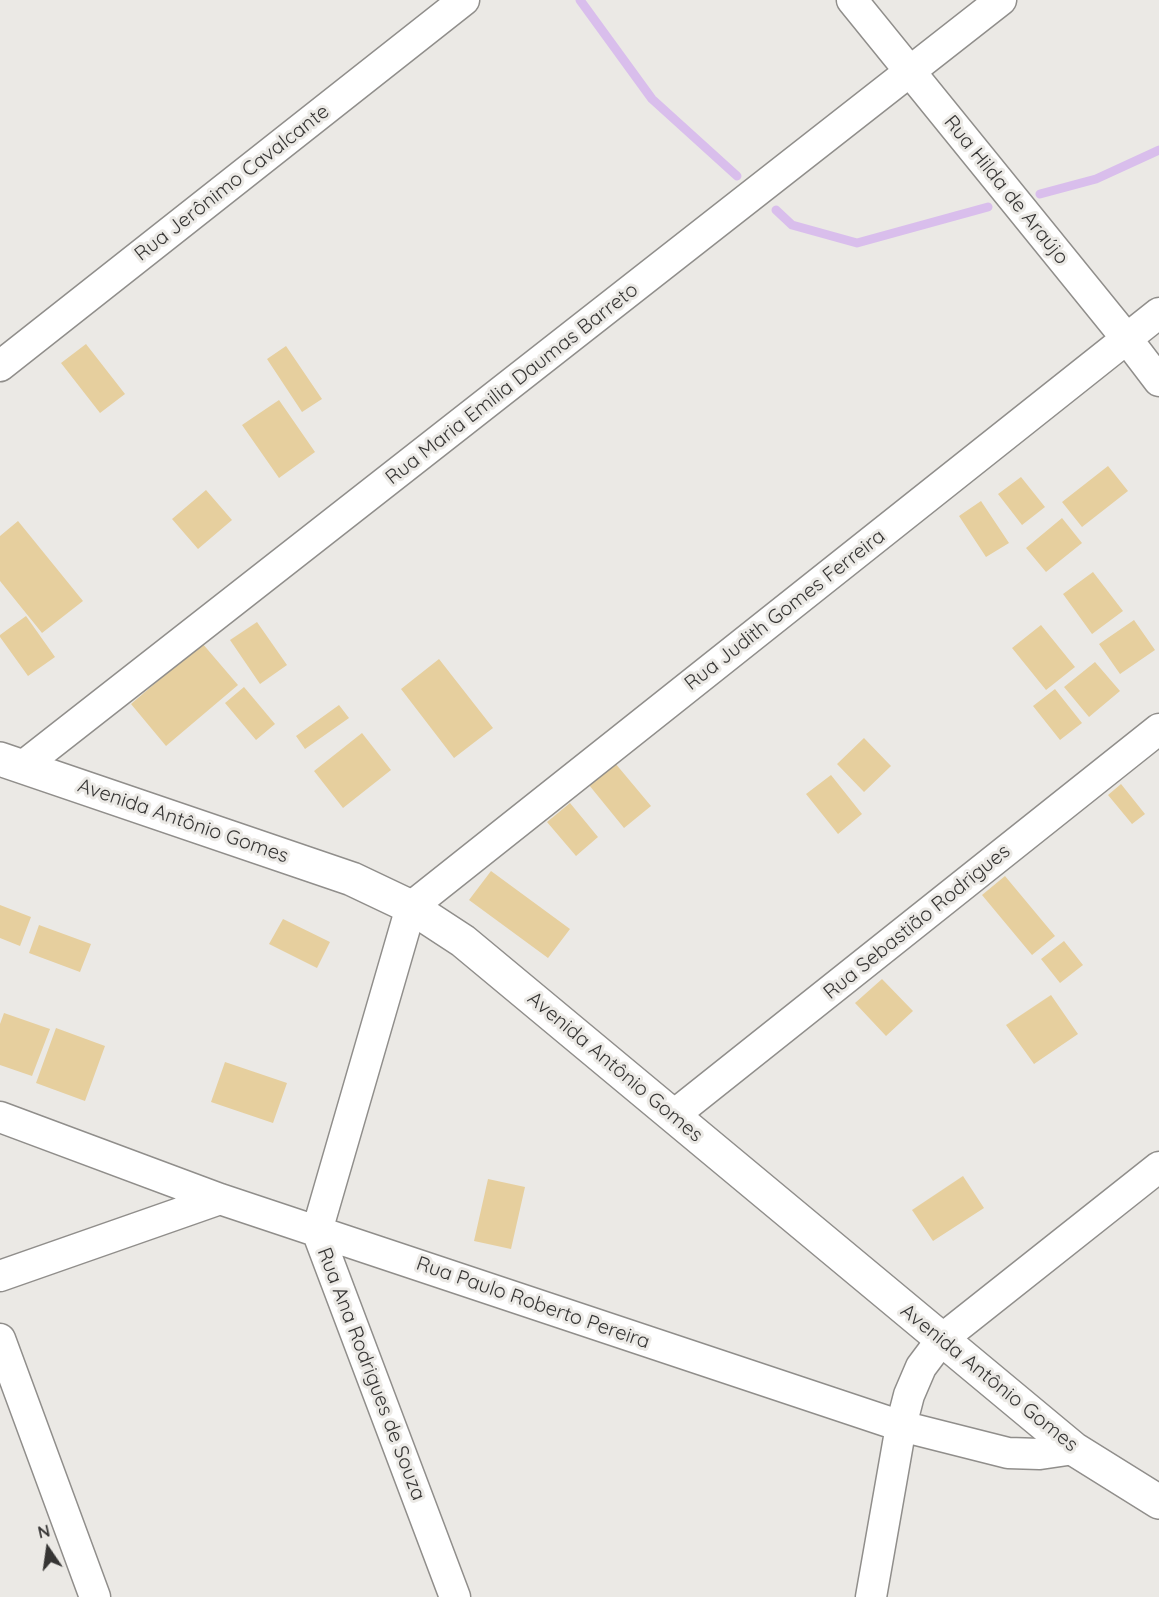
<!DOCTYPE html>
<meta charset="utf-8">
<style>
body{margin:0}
#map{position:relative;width:1159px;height:1597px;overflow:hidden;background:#ebe9e5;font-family:Quicksand,sans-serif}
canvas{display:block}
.north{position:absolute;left:18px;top:1519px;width:60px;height:60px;-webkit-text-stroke:4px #ebe9e5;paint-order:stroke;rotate:347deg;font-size:16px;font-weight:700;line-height:24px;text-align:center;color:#363534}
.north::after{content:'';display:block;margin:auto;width:21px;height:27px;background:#363534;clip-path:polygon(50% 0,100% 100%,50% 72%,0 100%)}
</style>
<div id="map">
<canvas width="1159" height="1597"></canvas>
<div class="north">N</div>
</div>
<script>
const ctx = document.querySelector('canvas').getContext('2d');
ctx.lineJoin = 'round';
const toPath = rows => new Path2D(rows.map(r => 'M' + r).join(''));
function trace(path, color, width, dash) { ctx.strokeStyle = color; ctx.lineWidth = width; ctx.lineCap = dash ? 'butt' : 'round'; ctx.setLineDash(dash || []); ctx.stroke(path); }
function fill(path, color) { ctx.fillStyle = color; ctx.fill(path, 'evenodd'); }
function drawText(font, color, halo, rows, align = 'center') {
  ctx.font = font + ' Quicksand,sans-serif'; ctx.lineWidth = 6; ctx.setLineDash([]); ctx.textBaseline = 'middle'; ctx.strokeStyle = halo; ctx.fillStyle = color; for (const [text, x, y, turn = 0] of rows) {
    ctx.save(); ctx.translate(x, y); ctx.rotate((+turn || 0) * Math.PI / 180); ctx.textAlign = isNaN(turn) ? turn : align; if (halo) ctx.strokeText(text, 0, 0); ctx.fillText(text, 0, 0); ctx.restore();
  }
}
trace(toPath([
 [580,0,652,99,737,176],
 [1040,194,1096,179,1159,150],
 [776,210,792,225,857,243,988,207]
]), '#d9beec', 9);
fill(toPath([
 [86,344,125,394,100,413,61,363],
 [286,346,322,399,302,412,267,359],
 [279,400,315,452,279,478,242,425],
 [1108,466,1128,491,1082,527,1062,502],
 [1021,477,1045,507,1022,525,998,494],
 [206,490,232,520,198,549,172,519],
 [981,501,1009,543,986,557,959,516],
 [1062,518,1082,543,1046,572,1026,548],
 [18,521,83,601,42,633,0,581,0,536],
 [1093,572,1123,611,1092,634,1063,594],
 [26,616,55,657,28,676,0,637,0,635],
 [1134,620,1155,650,1120,674,1099,644],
 [257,622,287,665,260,684,230,640],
 [1041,625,1075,667,1046,690,1012,648],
 [202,643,238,685,166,746,131,704],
 [439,659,493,728,454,758,401,689],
 [1095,662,1120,691,1089,717,1064,687],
 [244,687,275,724,256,740,225,703],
 [1055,689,1082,723,1060,740,1033,706],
 [339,705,349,718,305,749,296,736],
 [362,733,391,770,343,808,314,771],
 [864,738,891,766,864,792,837,764],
 [615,763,651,806,624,828,589,785],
 [831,775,862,814,838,834,806,794],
 [1121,784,1145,814,1132,824,1108,795],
 [570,803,598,837,576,856,547,822],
 [491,871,570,929,548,958,469,900],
 [1005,876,1055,936,1032,955,982,895],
 [0,905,31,917,20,946,0,938],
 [283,919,330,942,317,968,269,944],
 [39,925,91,944,80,972,29,953],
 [1064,941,1083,965,1060,983,1041,959],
 [882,979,913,1011,886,1036,855,1003],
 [1051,995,1078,1034,1034,1064,1006,1025],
 [4,1013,50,1029,32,1076,0,1065,0,1024],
 [56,1028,105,1046,85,1101,36,1083],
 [225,1062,287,1083,273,1123,211,1102],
 [963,1176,984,1208,933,1241,912,1210],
 [488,1179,525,1187,511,1249,474,1241]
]), '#e6cf9e');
const minor = toPath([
 [852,0,1127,339,1159,381],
 [0,366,464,0],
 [23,766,1001,0],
 [674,1115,1159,729],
 [0,1117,220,1199,901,1426,1008,1453,1040,1454,1074,1449],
 [0,1276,220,1199],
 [0,1339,95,1597],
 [455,1597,317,1231,411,907,1159,313],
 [871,1597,901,1426,909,1395,921,1367,942,1339,1159,1167]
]);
const tertiary = toPath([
 [0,759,352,879,411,907,463,941,1074,1449,1159,1502]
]);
trace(minor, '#908e8b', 33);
trace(tertiary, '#908e8b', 36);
trace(minor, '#fff', 30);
trace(tertiary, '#fff', 33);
drawText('20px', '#363534', '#ebe9e5', [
 ["Rua Jerônimo Cavalcante",232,183,-38],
 ["Rua Hilda de Araújo",1006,190,51],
 ["Rua Maria Emilia Daumas Barreto",512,384,-38],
 ["Rua Judith Gomes Ferreira",785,610,-38],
 ["Avenida Antônio Gomes",183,821,19],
 ["Rua Sebastião Rodrigues",917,922,-39],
 ["Avenida Antônio Gomes",615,1067,40],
 ["Rua Paulo Roberto Pereira",533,1303,19],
 ["Rua Ana Rodrigues de Souza",371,1374,69],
 ["Avenida Antônio Gomes",989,1378,39]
]);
</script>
